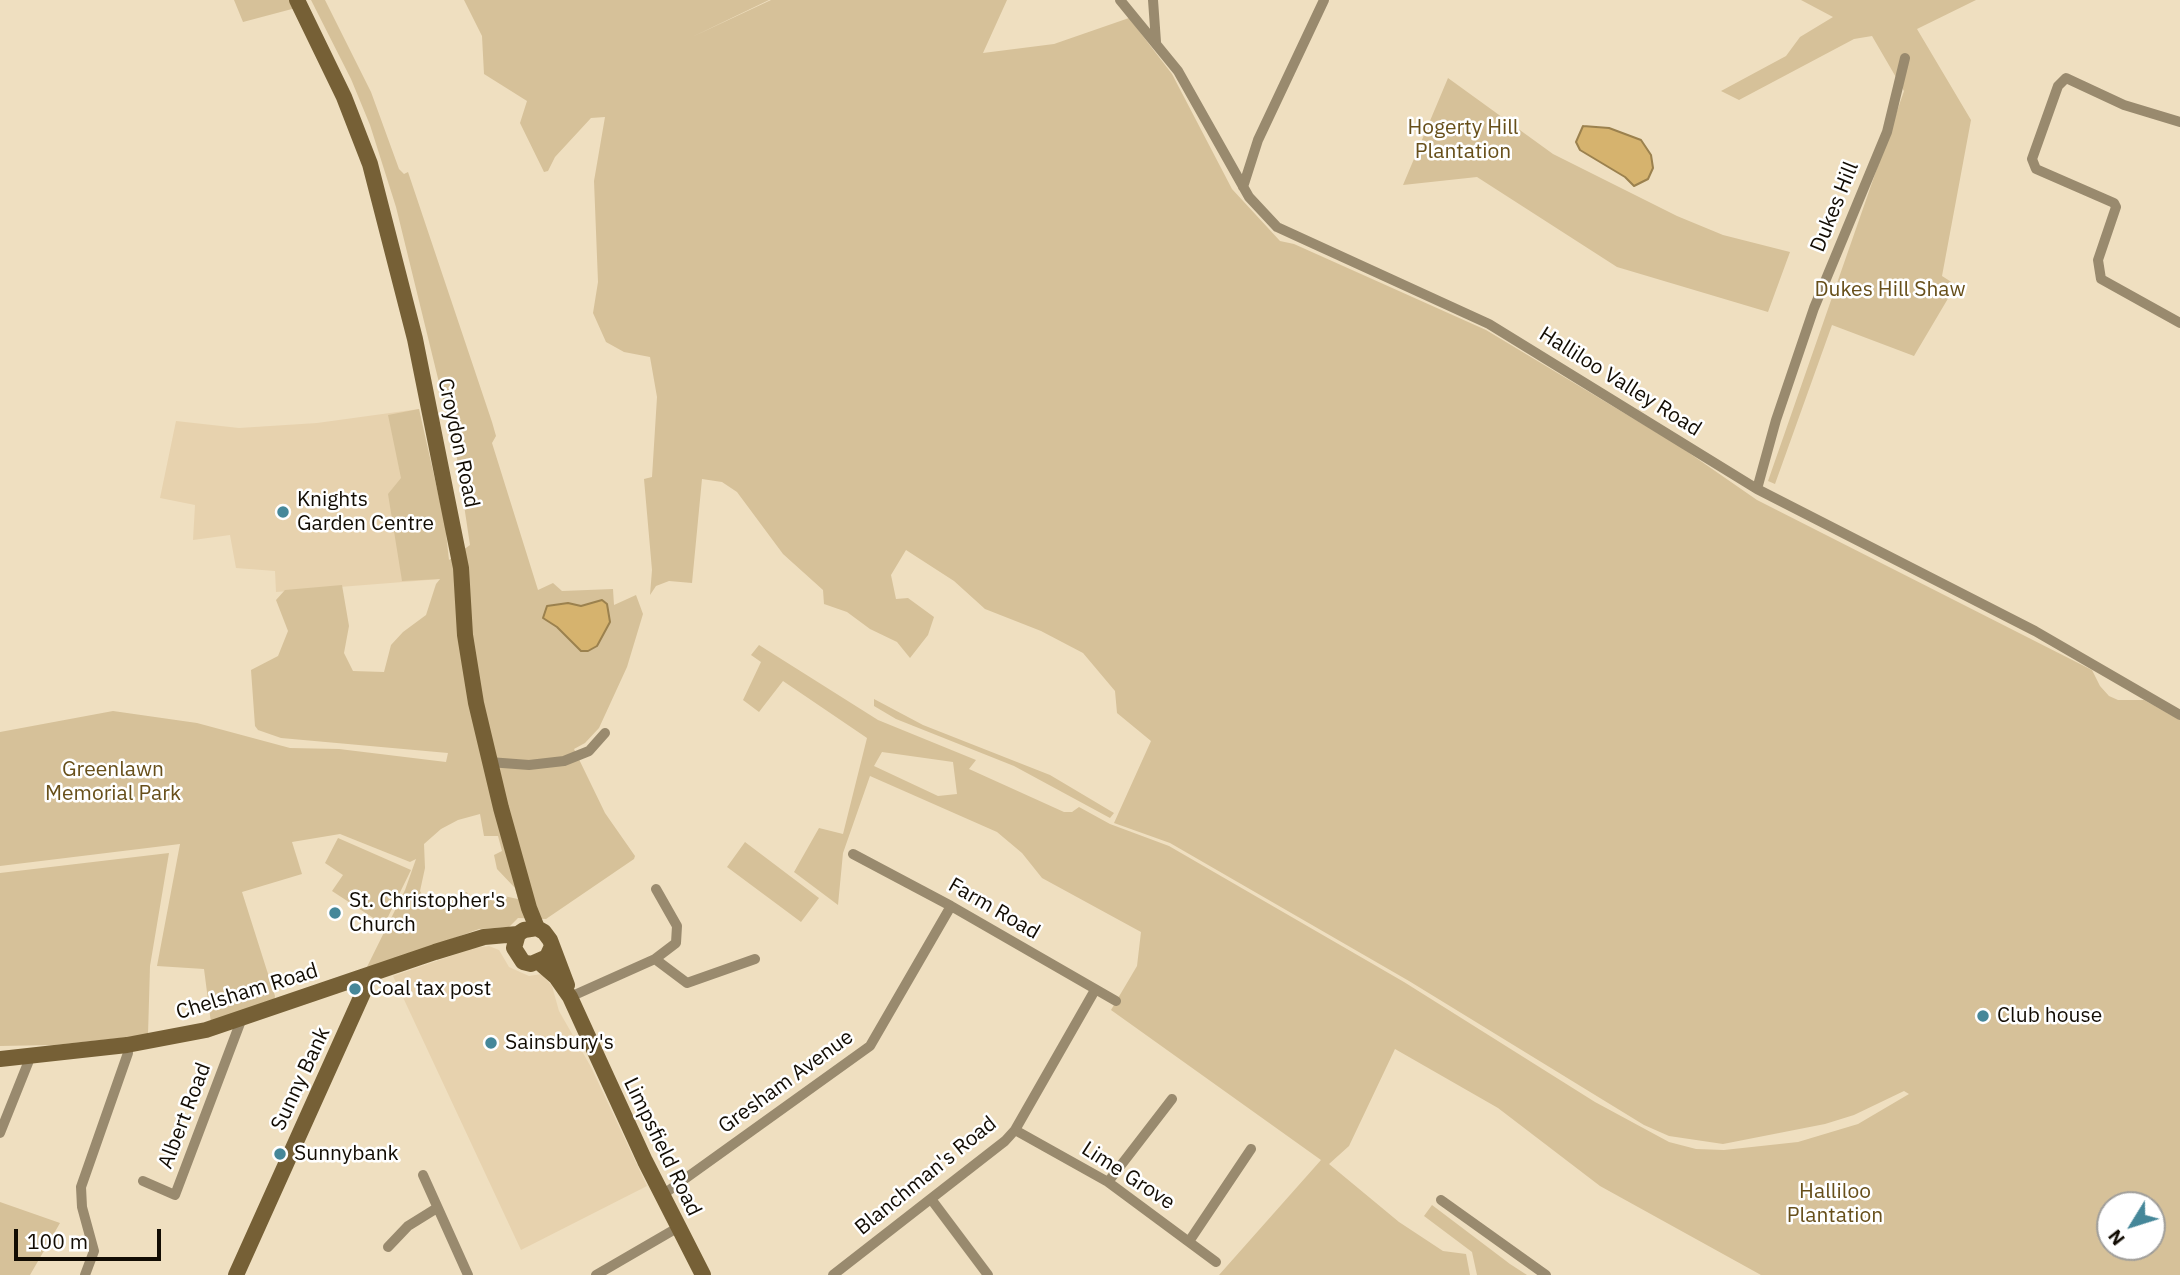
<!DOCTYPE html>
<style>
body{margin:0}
#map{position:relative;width:2180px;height:1275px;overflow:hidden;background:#efdfc0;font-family:"IBM Plex Sans",sans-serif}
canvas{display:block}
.north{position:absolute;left:2096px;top:1191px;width:70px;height:70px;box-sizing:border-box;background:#fff;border:2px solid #a09e9a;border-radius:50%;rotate:232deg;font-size:19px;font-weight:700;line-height:28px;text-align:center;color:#120c03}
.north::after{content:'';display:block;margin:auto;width:24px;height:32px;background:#458799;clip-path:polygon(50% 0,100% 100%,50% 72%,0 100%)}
.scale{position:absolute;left:14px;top:1229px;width:147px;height:32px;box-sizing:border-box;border:4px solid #120c03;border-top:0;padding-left:9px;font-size:21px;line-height:24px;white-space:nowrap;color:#120c03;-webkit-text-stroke:5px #fff;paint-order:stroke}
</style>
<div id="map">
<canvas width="2180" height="1275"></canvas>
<div class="north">N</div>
<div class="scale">100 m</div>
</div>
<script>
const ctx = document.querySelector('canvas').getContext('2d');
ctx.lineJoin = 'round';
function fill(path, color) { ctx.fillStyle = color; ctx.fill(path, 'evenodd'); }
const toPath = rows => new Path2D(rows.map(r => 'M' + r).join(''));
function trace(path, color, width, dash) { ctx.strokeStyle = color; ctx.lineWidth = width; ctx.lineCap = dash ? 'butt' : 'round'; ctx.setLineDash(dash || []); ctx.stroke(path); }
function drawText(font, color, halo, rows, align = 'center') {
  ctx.font = font + ' "IBM Plex Sans",sans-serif'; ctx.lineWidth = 5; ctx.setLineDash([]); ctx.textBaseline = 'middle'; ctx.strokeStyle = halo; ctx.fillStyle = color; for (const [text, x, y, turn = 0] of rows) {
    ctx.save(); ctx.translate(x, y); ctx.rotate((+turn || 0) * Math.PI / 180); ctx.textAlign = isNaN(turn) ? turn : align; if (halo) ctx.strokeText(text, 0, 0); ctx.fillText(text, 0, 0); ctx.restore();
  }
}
fill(toPath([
 [419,409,441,579,276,592,275,571,236,568,230,535,193,540,195,505,160,498,176,421,239,428,317,423],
 [489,946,499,950,509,967,529,976,541,974,552,986,559,1011,591,1067,647,1186,521,1250,393,976,474,948]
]), '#e7d2ae');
fill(toPath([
 [234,0,305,0,307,5,243,22],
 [311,0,325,0,371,92,399,169,404,174,408,172,492,422,496,436,492,443,538,590,553,583,562,591,613,589,614,605,636,595,643,614,627,667,599,728,585,743,574,749,605,813,635,856,634,859,546,919,518,918,509,927,479,929,365,971,405,890,416,859,410,862,340,834,292,842,302,874,242,892,275,996,274,1002,211,1023,204,969,157,966,180,844,0,866,0,732,113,711,197,723,290,748,339,749,446,762,448,753,281,738,258,730,255,726,251,670,278,656,288,631,276,600,285,590,342,585,349,626,344,653,353,671,384,672,391,645,403,632,426,615,436,584,440,579,402,581,388,494,401,478,388,415,419,409,445,524,449,560,470,545,456,452,396,207,370,125,351,79],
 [480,814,484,836,498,836,502,851,494,855,497,869,515,888,518,899,499,895,471,902,467,892,429,906,420,891,425,868,424,844,441,829,458,820],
 [464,0,769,0,692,37,771,0,1007,0,983,53,1054,44,1129,18,1172,74,1232,189,1280,241,1294,244,1486,330,1679,446,1757,500,2092,670,2100,686,2109,696,2118,700,2144,700,2180,720,2180,1275,1761,1275,1600,1186,1498,1108,1395,1049,1349,1146,1329,1164,1399,1222,1443,1251,1466,1254,1470,1275,1219,1275,1321,1160,1111,1010,1137,966,1141,932,1042,878,1022,853,997,832,870,776,843,853,838,905,794,872,819,828,843,834,867,738,783,681,759,712,743,700,761,662,751,655,759,645,878,720,976,760,969,769,1064,812,1072,812,1079,807,1110,824,1169,846,1404,982,1595,1102,1669,1142,1696,1149,1724,1150,1798,1142,1858,1124,1909,1094,1904,1091,1854,1115,1825,1124,1723,1144,1669,1136,1644,1125,1409,981,1170,843,1114,823,1151,741,1117,713,1115,691,1083,653,1041,631,985,609,954,581,906,550,891,575,896,599,908,598,934,617,928,635,910,658,897,642,870,629,847,612,824,604,823,590,783,554,737,492,722,482,702,479,692,583,669,581,656,586,650,595,652,570,644,479,652,477,657,397,650,357,624,352,606,342,593,313,598,282,594,181,605,117,591,118,555,157,548,171,544,172,520,123,527,101,484,74,482,36],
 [882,752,953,762,957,794,938,796,874,766],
 [2110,1205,2152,1205,2152,1247,2110,1247],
 [1801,0,1976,0,1917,29,1971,120,1942,276,1956,285,1914,356,1832,325,1775,484,1768,481,1904,91,1872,36,1854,39,1739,100,1721,91,1786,56,1800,37,1833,17],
 [1448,78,1553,154,1677,216,1723,235,1790,252,1768,312,1617,267,1477,177,1403,185],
 [874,699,923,725,1050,775,1114,813,1110,818,1014,766,896,719,874,706],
 [338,838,411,870,384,925,332,891,343,875,325,863],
 [745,842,819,898,801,922,727,867],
 [169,853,150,966,148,1035,54,1045,0,1046,0,873],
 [0,1202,60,1223,30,1275,0,1275],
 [1432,1205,1510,1264,1527,1275,1477,1275,1472,1252,1424,1216]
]), '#d6c199');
const water = toPath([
 [1583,126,1609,128,1641,140,1651,155,1653,168,1648,179,1634,186,1625,177,1580,150,1576,142,1583,126],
 [602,600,607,604,610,622,597,646,588,651,581,651,557,627,543,618,547,606,568,603,581,606,602,600]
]);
fill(water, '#d6b36e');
trace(water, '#9b814e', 2);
trace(toPath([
 [1120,0,1178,71,1249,197,1277,227,1489,324,1757,489,2035,631,2180,715],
 [1153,0,1156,42],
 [2180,122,2124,105,2066,78,2058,86,2032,159,2036,169,2114,203,2116,207,2098,260,2101,279,2180,323],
 [1243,187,1258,140,1324,0],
 [1757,489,1776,420,1814,308,1887,132,1905,58],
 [489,762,529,765,564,761,589,751,605,733],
 [853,854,951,906,1116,1001],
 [655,959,676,943,677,926,656,889],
 [570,997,655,959,687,983,755,959],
 [1015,1130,1108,1182,1216,1262],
 [0,1133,30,1058],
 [423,1175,468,1275],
 [143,1181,175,1195,242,1018],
 [1108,1182,1172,1099],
 [661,1196,870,1046,951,906],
 [931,1199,988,1275],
 [1441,1200,1546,1275],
 [1190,1240,1251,1149],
 [388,1247,408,1226,437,1208],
 [85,1275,94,1251,82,1207,81,1187,128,1053,127,1045],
 [596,1275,677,1228],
 [833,1275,1005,1141,1015,1130,1095,990]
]), '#998a6e', 10);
trace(toPath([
 [297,0,344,97,370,164,415,339,461,568,465,635,476,703,501,808,529,908,537,928],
 [552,946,547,957,531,964,523,962,514,948,518,934,524,930,537,928,544,932,550,940,567,985],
 [540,963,556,977,570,997,645,1161,703,1275],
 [0,1059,127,1045,206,1030,435,952,484,937,518,934],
 [236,1275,367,984,368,977]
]), '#766036', 16);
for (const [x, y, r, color] of [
 [283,512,7,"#458799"],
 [335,913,7,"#458799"],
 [355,989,7,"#458799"],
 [1983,1016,7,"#458799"],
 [491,1043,7,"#458799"],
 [280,1154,7,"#458799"]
]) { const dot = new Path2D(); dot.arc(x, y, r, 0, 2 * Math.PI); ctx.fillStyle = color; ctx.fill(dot); trace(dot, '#fff', 2.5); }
drawText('21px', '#674f1a', '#fff', [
 ["Hogerty Hill",1463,128],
 ["Plantation",1463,152],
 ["Dukes Hill Shaw",1890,290],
 ["Greenlawn",113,770],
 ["Memorial Park",113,794],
 ["Halliloo",1835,1192],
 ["Plantation",1835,1216]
]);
drawText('21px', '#120c03', '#fff', [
 ["Dukes Hill",1835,207,-68],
 ["Halliloo Valley Road",1620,382,32],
 ["Croydon Road",458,443,78],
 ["Farm Road",994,909,30],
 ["Chelsham Road",247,992,-17],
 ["Sunny Bank",301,1079,-65],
 ["Gresham Avenue",786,1082,-36],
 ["Albert Road",185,1116,-69],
 ["Limpsfield Road",662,1147,64],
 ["Blanchman's Road",926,1176,-39],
 ["Lime Grove",1128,1176,33]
]);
drawText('21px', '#120c03', '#fff', [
 ["Knights",297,500],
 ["Garden Centre",297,524],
 ["St. Christopher's",349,901],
 ["Church",349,925],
 ["Coal tax post",369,989],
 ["Club house",1997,1016],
 ["Sainsbury's",505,1043],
 ["Sunnybank",294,1154]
], 'left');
</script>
